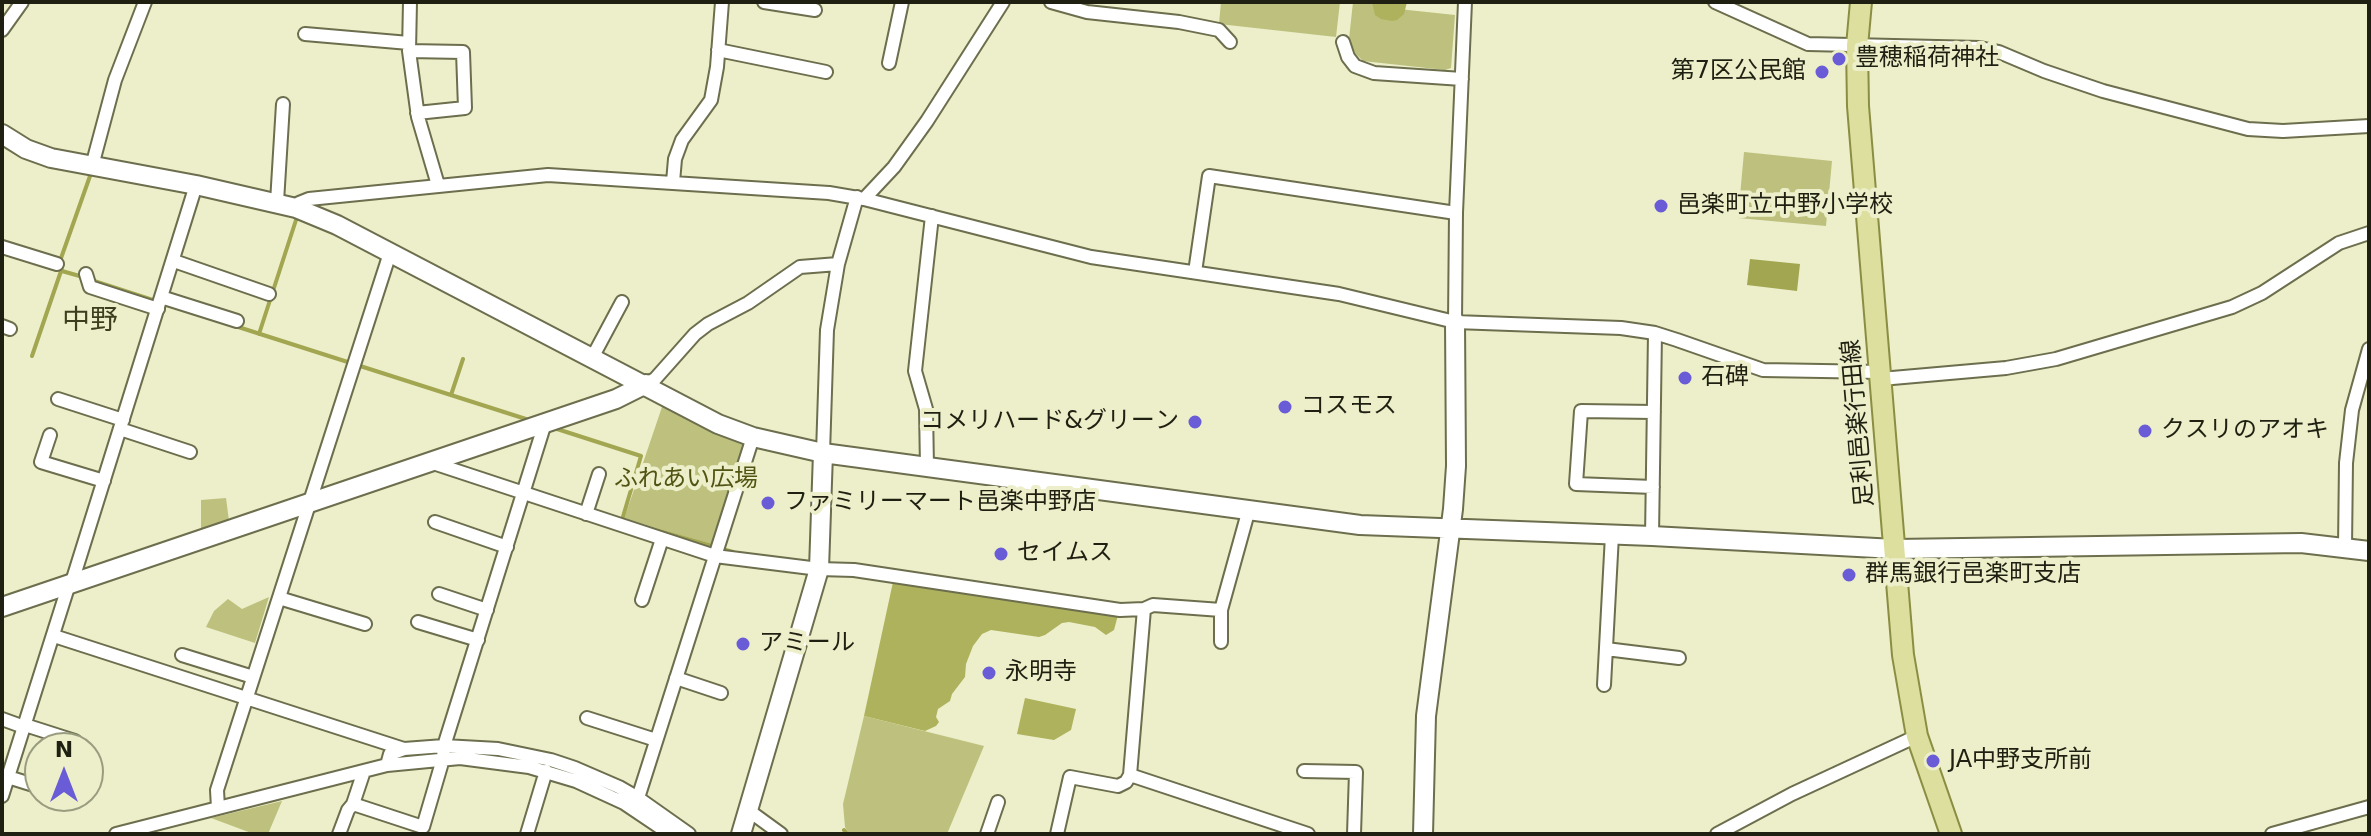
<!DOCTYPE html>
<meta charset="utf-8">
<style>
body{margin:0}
#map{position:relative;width:2371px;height:836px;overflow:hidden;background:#ecefc9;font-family:"DejaVu Sans",sans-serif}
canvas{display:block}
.frame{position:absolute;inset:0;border:4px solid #1f2012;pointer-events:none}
.north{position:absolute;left:24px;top:732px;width:80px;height:80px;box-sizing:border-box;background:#ecefc9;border:2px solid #9a9c80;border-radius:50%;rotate:0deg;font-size:22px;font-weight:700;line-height:32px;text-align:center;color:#1f2012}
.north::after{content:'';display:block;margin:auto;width:28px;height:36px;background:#695cd6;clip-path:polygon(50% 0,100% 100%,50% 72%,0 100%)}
</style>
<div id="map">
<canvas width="2371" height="836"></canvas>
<div class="frame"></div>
<div class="north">N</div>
</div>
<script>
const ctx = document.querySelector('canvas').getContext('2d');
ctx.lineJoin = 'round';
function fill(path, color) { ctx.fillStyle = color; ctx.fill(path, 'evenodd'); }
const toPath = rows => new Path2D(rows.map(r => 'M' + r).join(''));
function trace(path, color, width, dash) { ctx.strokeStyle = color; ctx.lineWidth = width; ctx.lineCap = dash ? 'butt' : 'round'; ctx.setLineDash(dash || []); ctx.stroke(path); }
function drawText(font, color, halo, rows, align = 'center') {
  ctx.font = font + ' "DejaVu Sans","Noto Sans JP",sans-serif'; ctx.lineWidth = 8; ctx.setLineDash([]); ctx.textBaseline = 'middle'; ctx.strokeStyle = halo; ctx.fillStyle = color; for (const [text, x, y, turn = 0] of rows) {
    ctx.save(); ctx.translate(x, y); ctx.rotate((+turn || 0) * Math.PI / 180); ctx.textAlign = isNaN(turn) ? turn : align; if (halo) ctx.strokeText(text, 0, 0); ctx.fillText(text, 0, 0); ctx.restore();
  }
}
fill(toPath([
 [1221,2,1340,2,1336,37,1219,24],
 [1353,2,1388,2,1389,8,1455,15,1451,68,1445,70,1363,61,1355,53,1349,39],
 [1744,152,1832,161,1826,226,1738,218],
 [663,404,748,442,715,545,624,519],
 [226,498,229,521,201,529,201,500],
 [269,597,255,643,206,627,214,611,228,599,242,609],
 [864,716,984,746,947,834,849,834,845,827,843,804],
 [282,801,268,834,254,834,211,818]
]), '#bdc17d');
fill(toPath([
 [1372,2,1407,2,1404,14,1397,20,1392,21,1381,19,1375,15],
 [893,582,1118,615,1114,630,1106,635,1095,627,1069,622,1062,623,1045,635,1039,637,991,630,982,634,973,646,966,664,965,677,952,694,950,701,938,709,936,717,939,722,936,726,925,731,864,716],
 [1025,698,1076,709,1071,730,1054,740,1017,734]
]), '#aeb25c');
fill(toPath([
 [1750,259,1800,264,1797,291,1747,285]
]), '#a2a650');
trace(toPath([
 [83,277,62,271,60,261,90,176],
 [91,280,159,302],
 [232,325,529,420],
 [259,334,296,220],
 [32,356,61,271],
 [451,395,463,359],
 [554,428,641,456,622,520],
 [645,527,733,552],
 [844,830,847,834]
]), '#a2a650', 4);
const street = toPath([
 [410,2,409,51,418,117,438,185],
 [764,2,815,10],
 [1051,2,1087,12,1179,22,1219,30,1230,42],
 [1715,2,1808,44,1980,48,1999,52,2044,71,2103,91,2248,129,2283,131,2369,126],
 [2,30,22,2],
 [305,34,409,43],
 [1343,42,1348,57,1355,66,1374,73,1462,79],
 [718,50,826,72],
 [409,51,463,52,465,108,417,113],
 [889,63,902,2],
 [92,166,115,80,145,2],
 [673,182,675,159,682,140,711,100,717,67,722,2],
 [864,199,894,167,927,121,1003,2],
 [277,202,283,104],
 [296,208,299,203,309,199,548,175,829,193,864,199,1091,257,1339,294,1455,322,1621,328,1655,333,1677,340,1763,370,1881,372],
 [2,247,57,264],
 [174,261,269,294],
 [1195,272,1209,176,1456,213],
 [86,274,90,287,158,309],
 [161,297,237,321],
 [1455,322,1456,213,1465,2],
 [2,326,10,329],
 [592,358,622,302],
 [1881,379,2006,368,2056,359,2232,307,2262,293,2339,243,2369,233],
 [646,384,655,379,695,334,708,324,748,303,800,267,838,264],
 [58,399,123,420],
 [120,429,190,452],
 [50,435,41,462,104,481],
 [823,453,827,330,838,264,857,197],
 [430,462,715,556,819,569,854,570,1120,610,1144,609,1153,605,1221,610],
 [927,467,926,409,915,371,932,216],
 [1653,487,1576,484,1581,411,1654,412],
 [586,514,599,474],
 [435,522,507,547],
 [1652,536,1655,333],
 [2345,547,2346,463,2352,410,2369,349],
 [72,582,196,185],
 [439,594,487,610],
 [279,598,365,624],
 [642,600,662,539],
 [418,622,478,640],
 [54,636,404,749],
 [1221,642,1221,610,1249,509],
 [1606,649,1679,658],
 [182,655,253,677],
 [676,678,721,693],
 [1604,685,1612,535],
 [587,718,656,740],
 [2,719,24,727],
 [25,725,75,741],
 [387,765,390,754,404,749,444,746,498,749,551,760,575,768,619,787,638,798,753,437],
 [1304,771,1356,772,1354,834],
 [1130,775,1308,834],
 [8,777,40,787],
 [2,796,69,584],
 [638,798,689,834],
 [353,804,423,827,443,759,444,746,545,423],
 [218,808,217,790,390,253],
 [748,810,781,834],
 [116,834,387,765,460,758,529,767,576,781,624,803,670,834],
 [339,834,348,810,353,804,364,771],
 [527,834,546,771],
 [987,834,998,802],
 [1057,834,1070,777,1118,786,1126,782,1130,775,1144,609],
 [1717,834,1792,794,1917,736],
 [2272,834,2369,807]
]);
const secondary = toPath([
 [2,134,26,149,51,158,196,185,296,208,337,225,718,424,753,437,823,453,1360,525,1652,536,1895,549,2301,543,2369,551],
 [2,607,616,399,646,384],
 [741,834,819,569,823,453],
 [1423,834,1426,716,1453,509,1456,466,1455,322]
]);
const primary = toPath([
 [1861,2,1857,46,1858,106,1903,655,1917,736,1951,834]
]);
trace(street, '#6c6e4d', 16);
trace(secondary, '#6c6e4d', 22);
trace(primary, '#8b8e42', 24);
trace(street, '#fff', 12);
trace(secondary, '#fff', 18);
trace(primary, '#dcdf9d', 20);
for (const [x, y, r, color] of [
 [1839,59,8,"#695cd6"],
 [1822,72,8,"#695cd6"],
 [1661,206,8,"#695cd6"],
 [1685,378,8,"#695cd6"],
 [1285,407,8,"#695cd6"],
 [1195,422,8,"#695cd6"],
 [2145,431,8,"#695cd6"],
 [768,503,8,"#695cd6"],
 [1001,554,8,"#695cd6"],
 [1849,575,8,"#695cd6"],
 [743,644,8,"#695cd6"],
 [989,673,8,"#695cd6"],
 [1933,761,8,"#695cd6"]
]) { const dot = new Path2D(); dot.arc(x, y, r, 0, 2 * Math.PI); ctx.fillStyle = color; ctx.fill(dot); trace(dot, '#ecefc9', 3); }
drawText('24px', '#1f2012', '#ecefc9', [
 ["豊穂稲荷神社",1855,59],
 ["第7区公民館",1806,72,"right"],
 ["邑楽町立中野小学校",1677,206],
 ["石碑",1701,378],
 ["コスモス",1301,407],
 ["コメリハード&グリーン",1179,422,"right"],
 ["クスリのアオキ",2161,431],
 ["ファミリーマート邑楽中野店",784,503],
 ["セイムス",1017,554],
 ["群馬銀行邑楽町支店",1865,575],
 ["アミール",759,644],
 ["永明寺",1005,673],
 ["JA中野支所前",1949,761]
], 'left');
drawText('24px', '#1f2012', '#ecefc9', [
 ["足利邑楽行田線",1859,423,-95]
]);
drawText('24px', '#525414', '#ecefc9', [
 ["ふれあい広場",686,480]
]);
drawText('28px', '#3d3e1e', '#ecefc9', [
 ["中野",90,322]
]);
</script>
